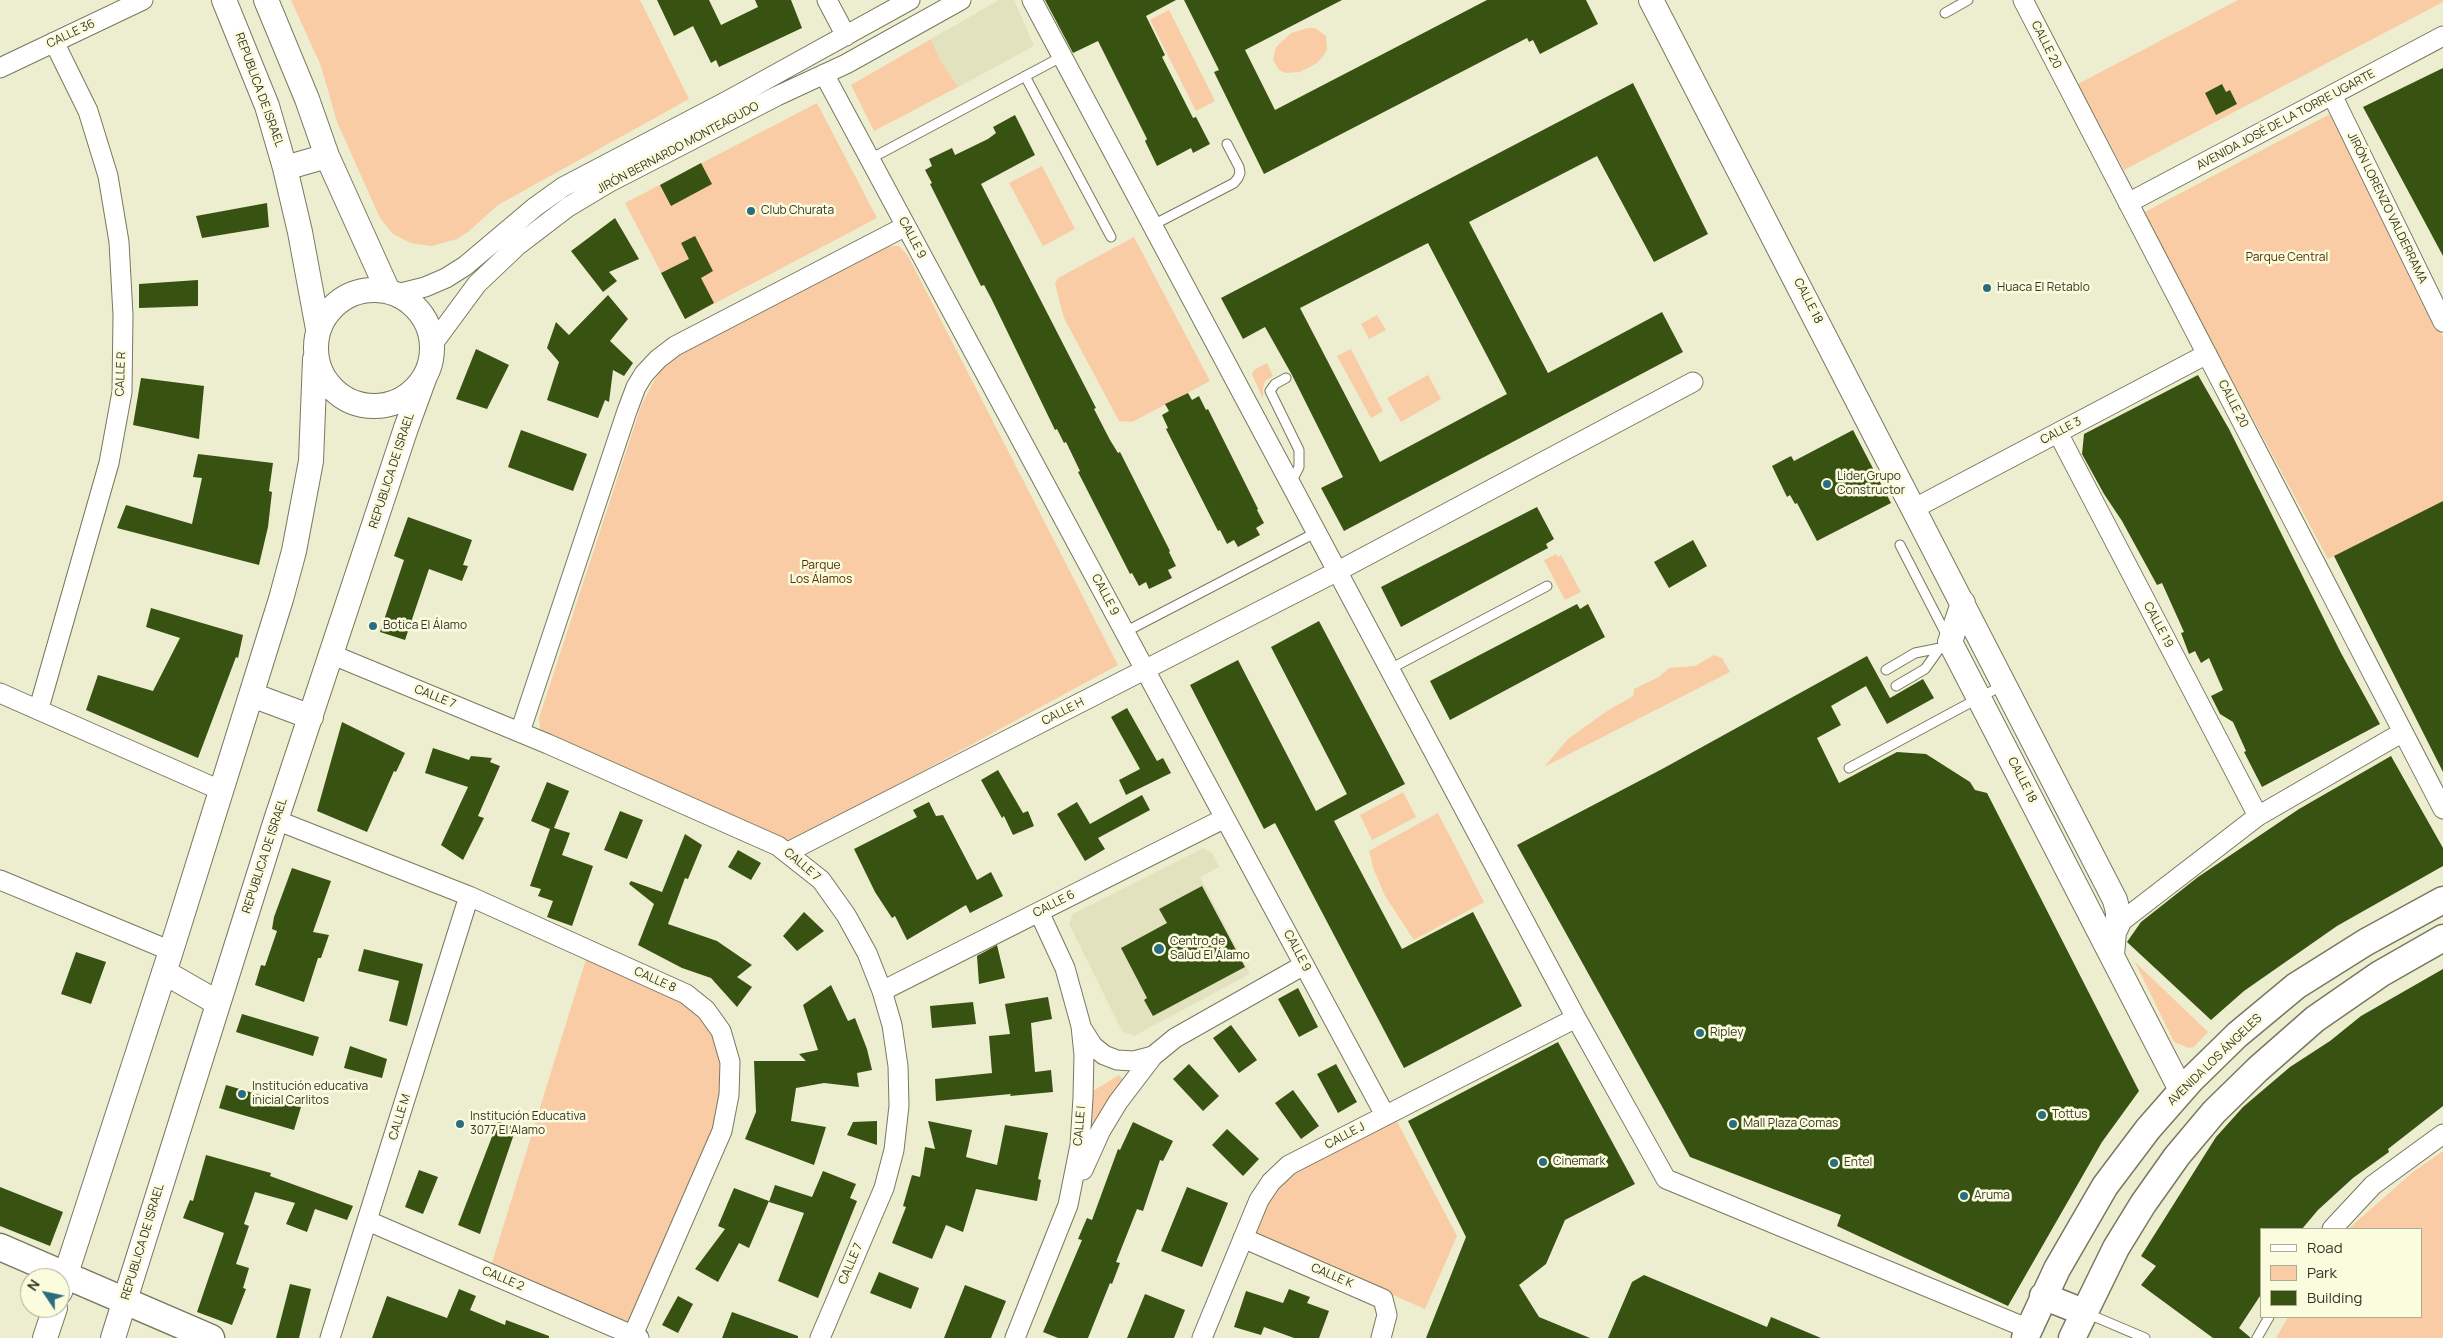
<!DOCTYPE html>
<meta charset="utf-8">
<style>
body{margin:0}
#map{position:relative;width:2443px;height:1338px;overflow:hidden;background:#edeed0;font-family:Manrope,sans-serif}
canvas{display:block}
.legend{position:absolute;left:2260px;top:1228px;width:162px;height:90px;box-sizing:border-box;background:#fbfbdd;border:1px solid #acac95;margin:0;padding:6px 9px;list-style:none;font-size:15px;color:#36362a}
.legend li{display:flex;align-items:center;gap:10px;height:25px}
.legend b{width:25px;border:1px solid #acac95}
.north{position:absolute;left:20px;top:1268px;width:50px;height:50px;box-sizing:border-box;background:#fbfbdd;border:1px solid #acac95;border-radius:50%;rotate:304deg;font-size:14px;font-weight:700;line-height:20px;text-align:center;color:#36362a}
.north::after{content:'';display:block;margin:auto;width:18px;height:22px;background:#2a6d7e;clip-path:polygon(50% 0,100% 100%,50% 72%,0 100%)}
</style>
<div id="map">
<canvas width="2443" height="1338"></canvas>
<ul class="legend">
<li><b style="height:6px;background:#fff"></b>Road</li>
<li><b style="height:14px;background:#f9cca5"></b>Park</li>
<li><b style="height:14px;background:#385212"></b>Building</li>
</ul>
<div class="north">N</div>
</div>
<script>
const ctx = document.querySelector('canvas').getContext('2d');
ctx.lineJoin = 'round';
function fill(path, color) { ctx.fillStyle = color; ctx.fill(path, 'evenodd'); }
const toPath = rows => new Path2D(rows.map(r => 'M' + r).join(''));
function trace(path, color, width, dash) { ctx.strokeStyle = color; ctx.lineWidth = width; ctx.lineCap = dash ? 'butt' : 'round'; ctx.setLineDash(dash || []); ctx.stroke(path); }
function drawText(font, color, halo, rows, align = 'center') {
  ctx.font = font + ' Manrope,sans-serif'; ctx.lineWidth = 5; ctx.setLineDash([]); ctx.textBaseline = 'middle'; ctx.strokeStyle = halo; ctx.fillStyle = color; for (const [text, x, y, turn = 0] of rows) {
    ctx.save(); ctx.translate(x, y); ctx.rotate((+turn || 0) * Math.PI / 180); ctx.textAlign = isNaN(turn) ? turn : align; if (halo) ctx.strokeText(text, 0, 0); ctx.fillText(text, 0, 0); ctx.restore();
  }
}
fill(toPath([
 [999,0,1014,0,1034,46,958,87,939,58,931,39],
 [1203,848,1212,853,1219,867,1200,877,1250,974,1134,1036,1122,1031,1069,924,1073,914]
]), '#e2e2be');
fill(toPath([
 [291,0,640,0,689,99,498,205,468,232,457,239,431,246,411,243,393,234,380,218,337,122,321,66],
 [2238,0,2443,0,2443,2,2124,170,2078,84],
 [1169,10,1215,101,1196,111,1150,20],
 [1308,28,1315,28,1326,36,1327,49,1324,55,1317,63,1300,72,1285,73,1279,70,1273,60,1276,47,1291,33],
 [931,39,939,58,958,87,874,131,851,85],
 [817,103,877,218,685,319,625,203],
 [2334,112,2443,337,2443,501,2328,559,2143,213],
 [1042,166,1075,229,1043,246,1009,183],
 [1134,237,1210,381,1132,422,1119,421,1064,318,1055,284,1058,278],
 [887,246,899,246,908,256,1118,665,803,836,787,840,780,839,544,733,540,729,539,718,641,406,655,379,663,368,684,352],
 [1377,315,1386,330,1369,339,1361,324],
 [1351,349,1383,411,1371,418,1337,356],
 [1267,363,1273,376,1265,381,1263,388,1263,399,1252,374,1254,370],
 [1428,375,1441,399,1401,422,1387,398],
 [1556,554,1558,557,1561,555,1581,592,1565,600,1544,560],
 [1714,655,1722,658,1730,672,1544,767,1568,739,1604,713,1633,696,1634,689,1659,677,1669,668,1695,666],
 [1403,792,1416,817,1372,840,1360,815],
 [1438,813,1484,902,1414,940,1385,896,1374,870,1369,851],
 [586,959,679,1001,703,1020,715,1035,721,1061,722,1094,713,1127,629,1326,491,1266],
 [2135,962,2208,1032,2194,1047,2189,1048,2174,1042],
 [1119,1075,1123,1080,1095,1124,1090,1123,1093,1091],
 [1394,1116,1457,1236,1425,1309,1253,1234,1276,1185],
 [2443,1151,2443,1338,2276,1338,2288,1317,2422,1317,2422,1229,2348,1229,2413,1172]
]), '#f9cca5');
fill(toPath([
 [657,0,709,0,721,25,758,7,755,0,791,0,802,28,719,67,716,60,711,63,693,26,674,36],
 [1045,0,1176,0,1146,16,1165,55,1162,57,1193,118,1196,117,1210,144,1193,153,1191,148,1157,166,1145,141,1147,139,1098,41,1073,53],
 [1184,0,1342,0,1245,50,1275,110,1487,0,1586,0,1598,24,1540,54,1533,40,1529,42,1527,38,1264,174,1214,72,1219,70],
 [2443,68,2443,256,2363,107],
 [1633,83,1708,234,1654,262,1597,156,1469,222,1548,373,1662,312,1683,352,1344,531,1321,488,1343,477,1292,375,1265,327,1243,339,1221,298],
 [1428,243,1507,394,1380,462,1300,308],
 [2222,84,2226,92,2230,90,2237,104,2216,115,2205,93],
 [1015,115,1035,155,981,184,1096,408,1094,409,1110,440,1118,453,1120,452,1170,551,1169,552,1176,566,1168,570,1172,578,1149,589,1146,582,1139,586,1132,573,1130,574,1078,472,1080,471,1066,442,1064,443,1057,429,1055,430,991,298,984,285,981,286,930,184,932,183,925,170,932,166,929,159,952,148,955,155,988,139,996,133,993,127],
 [701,163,712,184,671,206,660,185],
 [267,203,269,227,202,238,196,216],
 [615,218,639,259,609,272,617,281,603,292,571,251],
 [695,236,713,271,701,278,714,303,685,319,661,273,689,259,681,243],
 [198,280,198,306,139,308,139,284],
 [608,295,628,319,610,341,633,363,624,376,613,370,609,402,605,400,598,418,547,400,559,362,547,348,556,322,569,335],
 [476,349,509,365,487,409,456,399],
 [2198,375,2229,429,2341,653,2380,724,2262,787,2244,752,2246,751,2233,722,2220,714,2211,696,2223,690,2209,658,2201,663,2195,651,2189,654,2181,633,2184,632,2162,583,2157,585,2122,521,2104,494,2082,454,2084,434],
 [141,378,204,386,199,439,133,425],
 [1188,393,1192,400,1199,396,1206,410,1208,409,1258,509,1257,510,1264,523,1256,528,1260,535,1238,547,1234,540,1227,544,1220,530,1218,531,1166,429,1168,428,1162,415,1169,411,1165,404],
 [521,430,587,454,573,491,508,467],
 [1853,430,1891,503,1817,541,1797,503,1795,504,1790,495,1787,497,1772,466,1791,456,1794,461],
 [198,454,273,463,269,491,272,492,268,527,259,565,117,528,126,505,192,524,202,478,193,477],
 [2443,501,2443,772,2334,556],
 [1537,507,1554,539,1546,544,1548,548,1401,627,1381,587],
 [408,517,472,540,463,565,468,566,462,581,429,569,405,640,380,632,404,560,394,556],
 [1693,540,1707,566,1669,588,1654,562],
 [1577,604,1580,609,1588,604,1605,637,1450,720,1430,681],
 [151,608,243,635,238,658,236,657,198,758,86,710,98,675,153,691,180,638,146,627],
 [1319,621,1405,784,1334,821,1402,949,1473,912,1522,1006,1404,1068,1275,823,1264,829,1190,685,1238,660,1316,811,1347,794,1271,647],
 [1867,656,1890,698,1923,679,1934,698,1887,724,1866,686,1831,706,1841,725,1817,738,1839,783,1897,752,1926,754,1970,782,1975,790,1987,793,2139,1091,2102,1142,2008,1306,1837,1226,1841,1215,1690,1157,1517,845,1664,768],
 [1127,708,1157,761,1163,758,1171,773,1126,795,1119,780,1140,769,1111,717],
 [342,722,405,753,396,772,394,771,367,832,317,811],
 [433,748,469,760,471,756,492,758,490,762,500,766,478,816,484,818,463,860,441,845,468,787,425,773],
 [2391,756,2443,848,2443,866,2337,926,2244,991,2211,1020,2127,942,2141,922,2198,877,2299,809],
 [998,770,1023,813,1028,811,1034,826,1013,835,1004,816,1002,818,981,780],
 [547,782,569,791,554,828,570,833,562,855,593,866,572,926,547,917,553,901,538,896,541,889,530,886,550,829,531,821],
 [1142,795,1150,810,1098,838,1105,849,1085,861,1057,814,1077,802,1090,824],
 [929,802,936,816,943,815,977,880,991,872,1003,896,970,913,966,905,907,940,895,916,892,918,875,892,854,849,917,817,913,810],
 [620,811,643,820,627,859,604,850],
 [685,834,702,845,688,879,685,878,668,924,717,941,752,965,737,977,752,987,737,1007,711,978,682,968,638,945,654,904,629,884,631,881,662,892],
 [738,850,761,863,751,880,728,867],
 [292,868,331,881,313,932,329,935,321,958,318,958,304,1002,255,985,261,965,265,966,277,931,272,929,274,917],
 [1202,886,1245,967,1153,1016,1144,1000,1147,998,1121,948,1167,923,1159,909],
 [804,912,824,931,797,951,783,936],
 [997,945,1005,978,979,984,977,956],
 [364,949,423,964,407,1026,389,1021,399,981,358,971],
 [76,952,106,962,91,1004,61,994],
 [2443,969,2443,1106,2388,1149,2389,1152,2353,1178,2318,1210,2302,1229,2262,1229,2262,1293,2239,1328,2251,1338,2213,1338,2141,1285,2156,1266,2141,1256,2216,1137,2243,1107,2290,1067,2330,1041,2361,1016],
 [831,985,848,1021,855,1018,867,1049,872,1070,857,1073,859,1087,824,1083,796,1088,791,1121,826,1127,814,1165,745,1139,756,1112,754,1061,806,1061,799,1054,818,1050,803,1005],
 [1298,988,1318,1027,1299,1037,1278,999],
 [1048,997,1052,1019,1031,1023,1035,1072,1051,1070,1053,1092,1010,1096,1011,1094,936,1101,935,1079,992,1073,989,1036,1010,1034,1005,1004],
 [973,1002,976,1024,932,1028,930,1006],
 [242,1014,319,1037,313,1056,236,1032],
 [1231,1025,1257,1060,1239,1073,1213,1038],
 [1558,1042,1635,1184,1565,1220,1546,1264,1519,1285,1539,1317,1590,1338,1426,1338,1466,1237,1408,1121],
 [350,1046,387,1059,382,1078,344,1068],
 [1189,1064,1219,1096,1203,1111,1173,1079],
 [1336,1064,1357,1102,1338,1113,1317,1074],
 [226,1085,301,1107,294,1130,219,1108],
 [1293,1090,1319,1126,1301,1139,1275,1103],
 [498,1121,516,1128,480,1234,458,1225],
 [877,1121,877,1145,847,1135,853,1122],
 [928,1121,972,1130,966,1157,997,1165,1005,1125,1048,1133,1038,1179,1041,1180,1037,1201,976,1189,963,1232,946,1225,932,1259,892,1243,906,1207,903,1206,912,1175,920,1177,925,1147,935,1149],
 [1133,1122,1173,1141,1163,1161,1160,1160,1143,1211,1137,1209,1116,1262,1120,1263,1112,1284,1110,1283,1088,1338,1058,1338,1043,1332,1082,1240,1078,1239,1087,1218,1092,1220,1118,1149,1120,1150],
 [1227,1129,1259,1159,1243,1176,1212,1145],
 [206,1155,271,1173,270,1176,353,1206,347,1220,315,1209,307,1232,286,1224,295,1203,255,1192,244,1224,249,1226,236,1264,249,1268,243,1288,246,1289,232,1325,197,1312,224,1233,183,1218,190,1200,193,1201],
 [419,1170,438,1177,423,1214,405,1207],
 [823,1171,856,1184,850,1198,857,1201,818,1298,778,1281,804,1213,769,1202,775,1185,812,1197],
 [0,1187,63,1212,50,1246,0,1226],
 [1187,1187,1228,1203,1202,1267,1161,1251],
 [734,1188,769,1201,749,1248,739,1243,718,1282,695,1269,725,1229,718,1226],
 [879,1272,919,1288,911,1309,870,1293],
 [1644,1275,1767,1327,1771,1317,1821,1338,1608,1338,1632,1282],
 [290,1284,311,1289,299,1338,276,1338],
 [965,1285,1006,1301,991,1338,944,1338],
 [459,1289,476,1296,470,1310,505,1325,506,1320,549,1336,549,1338,372,1338,387,1296,447,1318],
 [1289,1289,1310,1297,1307,1303,1329,1311,1319,1338,1294,1338,1264,1327,1261,1335,1234,1327,1246,1291,1283,1303],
 [1145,1294,1185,1310,1174,1338,1127,1338],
 [678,1296,693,1304,678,1333,662,1325],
 [732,1312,798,1336,798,1338,722,1338]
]), '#385212');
const service = toPath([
 [1945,13,1968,0],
 [1025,76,1111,237],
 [870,159,1063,56],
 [1153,225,1234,183,1238,178,1240,173,1239,167,1227,144],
 [1286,378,1275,384,1270,391,1299,450,1299,467,1291,483],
 [1125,632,1317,532],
 [1390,669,1547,586],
 [1886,670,1915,653,1940,648,1950,642,1900,545],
 [1896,686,1925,669,1940,648],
 [1849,768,2003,685],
 [2086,1313,2145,1338],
 [2257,1338,2269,1317]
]);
const minor = toPath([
 [827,0,846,36],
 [1032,0,1576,1018,1666,1179,2029,1329],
 [2023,0,2443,809],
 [0,68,143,0],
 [824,74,1385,1115],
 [2332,95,2443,322],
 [2128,203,2443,36],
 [397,294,425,287,446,278,465,266,535,207,563,187,729,100,910,0],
 [432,345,477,284,517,246,568,207,608,183,777,96,846,64,961,0],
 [2058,433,2258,816],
 [1915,508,2207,354],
 [333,655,548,744,778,846,821,880,846,915,867,953,882,991,892,1025,898,1066,899,1106,894,1150,884,1188,820,1338],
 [0,693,220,790],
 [39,708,109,463,122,392,123,315,119,242,108,176,88,111,54,42],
 [520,732,627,411,636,387,644,374,658,359,675,346,906,226],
 [276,820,469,896,686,994,706,1010,721,1031,730,1062,729,1095,722,1131,633,1335],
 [788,852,1338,571,1693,382],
 [0,880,171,951],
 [2118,924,2258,816,2403,732],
 [882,991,1225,818],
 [1081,1027,1093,1046,1104,1055,1117,1060,1134,1061,1153,1056],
 [1083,1170,1101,1130,1118,1102,1153,1056,1175,1038,1304,965],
 [368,1221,639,1338],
 [2332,1229,2373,1185,2443,1134],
 [1243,1238,1383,1299,1387,1315,1381,1338],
 [330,1338,469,896],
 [1015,1338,1068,1205,1080,1145,1083,1098,1084,1055,1081,1026,1065,968,1039,912],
 [1202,1338,1259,1200,1271,1182,1289,1165,1576,1018]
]);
const tertiary = toPath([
 [224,0,267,106,285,168,300,232,318,329],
 [266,0,307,99,327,156,388,291],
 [1651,0,2115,900,2118,912,2118,924,2114,932,2112,955],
 [285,168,327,156],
 '316 348a58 58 0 1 1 116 0a58 58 0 1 1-116 0Z',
 [1963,603,1950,642,2181,1090],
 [252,695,311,717],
 [164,972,218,1003],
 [60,1292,171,951,281,599,294,551,311,461,315,359],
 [45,1338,55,1308],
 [113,1338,276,820,406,428,425,376]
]);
const secondary = toPath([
 [0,1247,211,1338],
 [2043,1296,2083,1312],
 [2025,1338,2057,1269,2105,1186,2148,1129,2191,1080,2237,1035,2296,986,2366,942,2443,900],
 [2072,1338,2116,1248,2143,1204,2177,1156,2214,1112,2258,1069,2315,1019,2380,974,2443,938]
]);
trace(service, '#78785e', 11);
trace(minor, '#78785e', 21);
trace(tertiary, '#78785e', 26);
trace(secondary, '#78785e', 29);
trace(service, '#fff', 9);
trace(minor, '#fff', 19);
trace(tertiary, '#fff', 24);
trace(secondary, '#fff', 26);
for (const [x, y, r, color] of [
 [751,211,5,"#2a6d7e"],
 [1987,288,5,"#2a6d7e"],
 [1827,484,5,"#2a6d7e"],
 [373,626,5,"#2a6d7e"],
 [1159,949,6,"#2a6d7e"],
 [1700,1033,5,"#2a6d7e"],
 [242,1094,5,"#2a6d7e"],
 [2042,1115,5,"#2a6d7e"],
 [460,1124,5,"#2a6d7e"],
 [1733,1124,5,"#2a6d7e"],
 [1543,1162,5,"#2a6d7e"],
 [1834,1163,5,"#2a6d7e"],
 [1964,1196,5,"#2a6d7e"]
]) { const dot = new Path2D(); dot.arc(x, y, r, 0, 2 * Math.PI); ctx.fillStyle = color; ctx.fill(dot); trace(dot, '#fbfbdd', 2); }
drawText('12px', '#36362a', '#fbfbdd', [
 ["CALLE 36",71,34,-25],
 ["CALLE 20",2046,45,63],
 ["REPUBLICA DE ISRAEL",259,90,70],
 ["AVENIDA JOSÉ DE LA TORRE UGARTE",2286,120,-28],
 ["JIRÓN BERNARDO MONTEAGUDO",678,148,-28],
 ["JIRÓN LORENZO VALDERRAMA",2387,208,64],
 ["CALLE 9",912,238,62],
 ["CALLE 18",1808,301,63],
 ["CALLE R",121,374,-88],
 ["CALLE 20",2233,404,63],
 ["CALLE 3",2061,431,-28],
 ["REPUBLICA DE ISRAEL",392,471,-72],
 ["CALLE 9",1105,595,62],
 ["CALLE 19",2158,625,62],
 ["CALLE 7",435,697,22],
 ["CALLE H",1063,712,-27],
 ["CALLE 18",2022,780,63],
 ["REPUBLICA DE ISRAEL",265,856,-72],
 ["CALLE 7",802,865,40],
 ["CALLE 6",1054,904,-27],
 ["CALLE 9",1297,951,62],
 ["CALLE 8",655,980,24],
 ["AVENIDA LOS ÁNGELES",2215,1060,-44],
 ["CALLE M",400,1117,-73],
 ["CALLE I",1080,1126,-85],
 ["CALLE J",1345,1136,-28],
 ["REPUBLICA DE ISRAEL",143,1242,-73],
 ["CALLE 7",851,1264,-67],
 ["CALLE K",1332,1276,23],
 ["CALLE 2",503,1279,23]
]);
drawText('12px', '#36362a', '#fbfbdd', [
 ["Club Churata",761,211],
 ["Huaca El Retablo",1997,288],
 ["Lider Grupo",1837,477],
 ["Constructor",1837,491],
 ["Botica El Álamo",383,626],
 ["Centro de",1170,942],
 ["Salud El Álamo",1170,956],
 ["Ripley",1710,1033],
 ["Institución educativa",252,1087],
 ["inicial Carlitos",252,1101],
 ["Tottus",2052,1115],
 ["Institución Educativa",470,1117],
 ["3077 El Alamo",470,1131],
 ["Mall Plaza Comas",1743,1124],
 ["Cinemark",1553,1162],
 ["Entel",1844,1163],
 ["Aruma",1974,1196]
], 'left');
drawText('12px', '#543005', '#fbfbdd', [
 ["Parque Central",2287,258],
 ["Parque",821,566],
 ["Los Álamos",821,580]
]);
</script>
